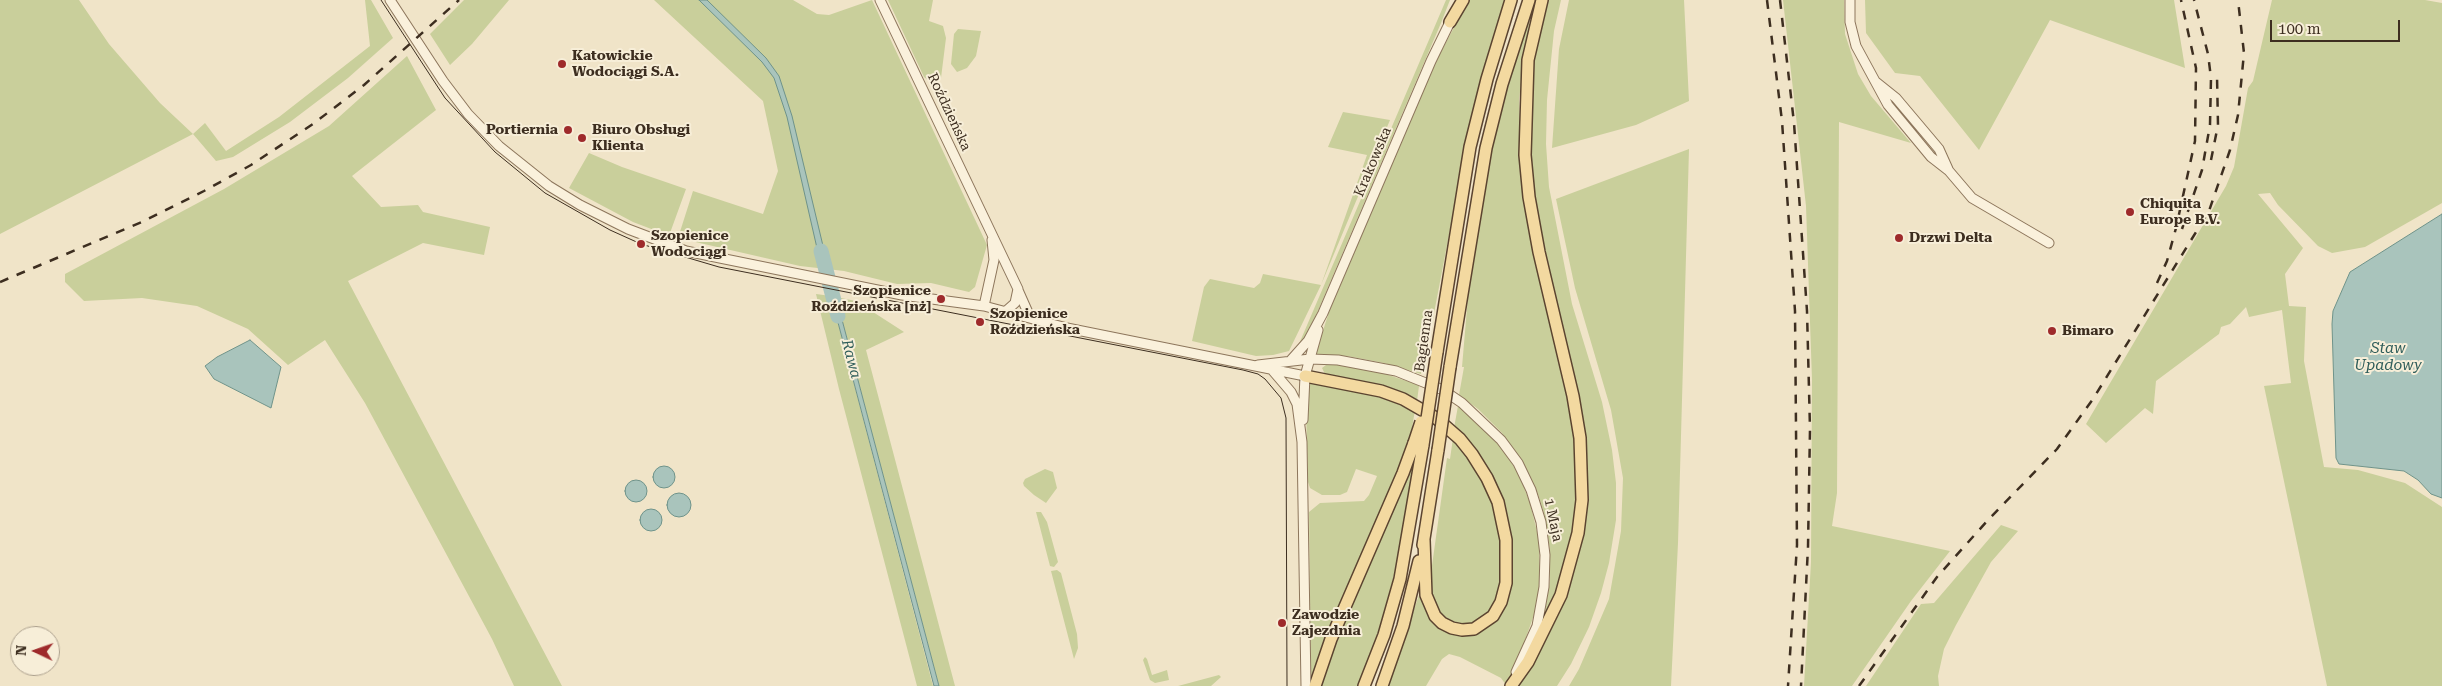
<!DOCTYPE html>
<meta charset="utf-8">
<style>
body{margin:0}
#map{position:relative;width:2442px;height:686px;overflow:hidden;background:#f0e4c8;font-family:"Roboto Serif",serif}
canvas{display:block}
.north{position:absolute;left:10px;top:626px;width:50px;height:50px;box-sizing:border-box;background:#f7eed8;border:1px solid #ada18e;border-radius:50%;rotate:273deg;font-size:14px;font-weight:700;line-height:20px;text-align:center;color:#3d2e20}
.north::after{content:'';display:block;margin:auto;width:18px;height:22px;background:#9e2a2b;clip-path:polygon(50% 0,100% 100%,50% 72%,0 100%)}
.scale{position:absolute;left:2270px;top:20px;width:130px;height:22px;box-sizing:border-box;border:2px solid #3d2e20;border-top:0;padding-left:6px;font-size:15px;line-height:18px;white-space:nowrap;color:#3d2e20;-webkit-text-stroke:4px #f7eed8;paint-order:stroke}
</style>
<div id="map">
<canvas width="2442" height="686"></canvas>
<div class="north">N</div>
<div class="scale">100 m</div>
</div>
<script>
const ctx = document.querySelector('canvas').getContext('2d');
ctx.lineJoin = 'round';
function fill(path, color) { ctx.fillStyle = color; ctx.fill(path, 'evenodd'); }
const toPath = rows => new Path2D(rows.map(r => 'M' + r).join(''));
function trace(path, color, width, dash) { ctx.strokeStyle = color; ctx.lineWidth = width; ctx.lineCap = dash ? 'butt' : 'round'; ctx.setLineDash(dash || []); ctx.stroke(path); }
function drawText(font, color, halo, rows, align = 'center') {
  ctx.font = font + ' "Roboto Serif",serif'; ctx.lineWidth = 4; ctx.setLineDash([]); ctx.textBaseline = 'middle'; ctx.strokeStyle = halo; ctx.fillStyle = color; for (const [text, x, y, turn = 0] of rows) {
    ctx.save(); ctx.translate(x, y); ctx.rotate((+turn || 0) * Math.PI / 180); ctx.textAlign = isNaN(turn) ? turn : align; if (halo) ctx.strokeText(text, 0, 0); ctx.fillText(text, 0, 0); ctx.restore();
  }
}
fill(toPath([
 [0,0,79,0,109,44,160,103,193,134,205,123,226,151,279,117,370,46,365,0,371,0,393,38,348,78,290,122,233,157,216,161,193,134,0,234],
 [464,0,509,0,472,44,450,65,430,34],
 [654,0,793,0,817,14,829,15,872,0,987,245,975,287,969,292,931,283,897,284,844,271,800,266,678,238,693,191,763,214,778,171,763,101],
 [888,0,933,0,929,21,943,26,946,38,941,78,936,82,929,81,924,77],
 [1446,0,1450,0,1441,23,1305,341,1296,351],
 [1469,0,1506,0,1470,124,1428,345,1424,345,1421,374,1384,363,1347,356,1315,355,1329,312,1423,91,1438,57],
 [1545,0,1561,0,1554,31,1547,100,1546,144,1549,187,1572,304,1602,402,1612,450,1616,483,1616,520,1609,563,1601,593,1589,627,1571,664,1557,686,1519,686,1563,603,1580,548,1587,496,1585,433,1544,252,1532,174,1530,135,1532,72],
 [1569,0,1684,0,1689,101,1636,125,1552,148,1559,49],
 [1783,0,1844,0,1845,34,1858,74,1871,96,1911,143,1839,122,1837,493,1832,526,1950,551,1911,601,1852,686,1804,686,1811,562,1812,380,1806,206],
 [1865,0,2174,0,2185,68,2050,20,1979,150,1920,76,1895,73,1866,33],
 [2272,0,2425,0,2442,3,2442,203,2365,247,2332,253,2318,246,2278,205,2270,193,2258,194,2303,248,2285,274,2289,306,2306,307,2304,361,2324,467,2358,470,2405,483,2442,507,2442,686,2327,686,2264,386,2291,383,2282,310,2249,317,2246,307,2230,324,2221,327,2219,334,2156,381,2153,414,2145,408,2106,443,2086,424,2226,186,2234,167,2248,88,2253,81],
 [1531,10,1519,99,1521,165,1533,246,1573,425,1577,499,1572,536,1559,584,1544,616,1550,581,1550,550,1544,513,1538,494,1525,467,1502,433,1478,409,1459,395,1464,367,1462,367,1469,285,1489,160,1507,83],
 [958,29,981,31,976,56,967,68,957,72,951,64,954,34],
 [407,56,436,110,352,176,381,207,418,205,423,212,490,227,484,255,423,243,348,281,562,686,514,686,492,639,365,403,325,340,288,365,248,329,197,306,142,298,84,301,65,282,65,274,224,189,329,126],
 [1343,112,1390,120,1321,285,1289,351,1273,355,1256,356,1192,341,1204,287,1210,279,1254,288,1260,283,1263,274,1321,285,1367,155,1328,147],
 [1689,149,1678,543,1671,686,1569,686,1579,669,1609,599,1621,531,1623,478,1611,410,1575,288,1556,199],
 [589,153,622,167,686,189,670,233,667,235,633,222,569,188],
 [816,294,831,296,933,686,917,686,839,389],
 [836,297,856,301,904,332,866,350,955,686,939,686],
 [1326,365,1339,365,1379,372,1413,383,1419,386,1417,401,1363,382,1325,374,1322,368],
 [1309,382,1393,399,1415,410,1409,446,1326,639,1311,680,1309,512,1320,503,1364,501,1369,495,1377,476,1356,469,1347,492,1340,495,1322,495,1310,488,1308,482,1306,408],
 [1458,406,1494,439,1505,452,1520,477,1530,503,1539,540,1540,587,1535,612,1511,680,1506,685,1501,678,1460,657,1449,654,1442,659,1426,686,1388,686,1419,595,1432,620,1477,633,1496,621,1506,604,1512,565,1509,523,1504,505,1491,475,1472,446,1454,428],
 [1453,438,1473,461,1491,497,1503,545,1502,582,1492,611,1471,625,1457,625,1440,615,1429,587,1447,458,1450,459],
 [1411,467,1414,468,1400,550,1384,616,1365,670,1358,686,1320,686,1329,656],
 [1045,469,1053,472,1057,488,1046,503,1034,495,1024,486,1023,483,1025,479],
 [1036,512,1041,512,1047,522,1058,562,1054,567,1050,566],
 [2001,525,2018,531,1991,562,1956,625,1944,649,1938,676,1939,686,1866,686,1921,604,1934,603],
 [1057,570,1061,573,1077,634,1078,648,1074,659,1051,571],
 [1145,657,1147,659,1152,675,1167,670,1169,680,1155,683,1150,680,1143,660],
 [1219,675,1221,677,1211,686,1178,686]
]), '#c9cf9b');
const water = toPath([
 [699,0,707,0,766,58,779,76,792,116,829,271,822,270,787,117,774,78,762,62,699,0],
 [2442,214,2442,498,2431,494,2418,480,2404,471,2339,464,2336,458,2332,324,2333,311,2350,272,2442,214],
 [831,296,836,297,939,686,934,686,831,296],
 [250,340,281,367,271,408,214,379,205,366,217,357,250,340],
 '653 477a11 11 0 1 1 22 0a11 11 0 1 1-22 0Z',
 '625 491a11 11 0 1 1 22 0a11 11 0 1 1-22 0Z',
 '667 505a12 12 0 1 1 24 0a12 12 0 1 1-24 0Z',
 '640 520a11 11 0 1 1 22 0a11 11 0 1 1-22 0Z'
]);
fill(water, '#a9c4bc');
trace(water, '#6f938a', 1);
trace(toPath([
 [821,251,838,316]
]), '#a9c4bc', 15);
const minor = toPath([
 [390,0,443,81,468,114,499,146,549,186,580,205,628,229,686,251,720,258,902,295,984,306,1067,328,1305,376],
 [880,0,1018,289,1015,303,1006,311],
 [1850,0,1850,22,1856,46,1888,105,1931,157,1949,171,1972,198,2049,243],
 [1876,82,1896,98,1939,149,1948,169],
 [1018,290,1030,317],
 [984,306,994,260,992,240],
 [1291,360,1308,341,1323,313,1431,61,1450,22],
 [1258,365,1310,359,1338,360,1396,371,1443,390,1462,403,1501,440,1518,463,1531,490,1541,522,1545,555,1544,587,1537,626,1516,672],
 [1273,371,1291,392,1297,404,1302,442,1306,686],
 [1303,420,1305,376,1318,330]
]);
const major = toPath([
 [1450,22,1463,0],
 [1437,352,1470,147,1487,79,1511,0],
 [1450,367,1486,148,1502,84,1529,0],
 [1305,376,1381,391,1403,399,1436,418,1460,439,1472,454,1487,478,1498,502,1506,540,1506,583,1501,602,1493,616,1474,629,1462,630,1452,628,1442,623,1435,616,1426,595,1424,540],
 [1423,545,1438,450],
 [1315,686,1331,639,1403,473,1414,443],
 [1364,686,1384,635,1400,579,1423,445],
 [1382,686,1403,626,1419,561],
 [1511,686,1528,662,1561,595,1578,533,1582,500,1580,438,1573,396,1539,252,1529,197,1525,155,1528,60,1542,0]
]);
trace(minor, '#8d765c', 11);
trace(major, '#5b4430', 14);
trace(minor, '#faf1dc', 9);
trace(major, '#f3d9a0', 11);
trace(toPath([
 [381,0,445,98,495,152,545,193,610,230,641,244,719,267,1243,370,1258,374,1265,379,1281,398,1286,418,1287,686]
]), '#3d2e20', 1);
trace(toPath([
 [1767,0,1782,121,1795,311,1797,545,1788,686],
 [1780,0,1794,123,1807,311,1810,429,1808,547,1801,686],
 [2211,160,2218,125,2217,76],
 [2182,229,2202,170,2210,125,2211,78,2208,54,2194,0],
 [0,282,142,222,204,191,251,165,313,124,364,85,459,0],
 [2157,283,2167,261,2176,228,2195,141,2196,68,2181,0],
 [1859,686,1937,577,1988,520,2057,449,2093,399,2209,211,2230,150,2238,115,2244,53,2238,0]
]), '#3d2e20', 2.5, [9, 9]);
const majorBridge = toPath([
 [1414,443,1421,422],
 [1423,445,1437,352],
 [1438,450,1450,367]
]);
trace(majorBridge, '#5b4430', 14, []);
trace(majorBridge, '#f3d9a0', 11);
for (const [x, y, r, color] of [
 [562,64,5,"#9e2a2b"],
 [568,130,5,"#9e2a2b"],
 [582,138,5,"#9e2a2b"],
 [2130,212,5,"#9e2a2b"],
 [1899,238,5,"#9e2a2b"],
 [641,244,5,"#9e2a2b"],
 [941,299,5,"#9e2a2b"],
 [980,322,5,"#9e2a2b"],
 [2052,331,5,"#9e2a2b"],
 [1282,623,5,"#9e2a2b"]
]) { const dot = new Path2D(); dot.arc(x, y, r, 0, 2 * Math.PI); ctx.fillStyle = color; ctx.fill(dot); trace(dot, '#f7eed8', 2); }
drawText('bold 14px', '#3d2e20', '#f7eed8', [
 ["Katowickie",572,56],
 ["Wodociągi S.A.",572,72],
 ["Portiernia",558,130,"right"],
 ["Biuro Obsługi",592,130],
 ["Klienta",592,146],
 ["Chiquita",2140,204],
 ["Europe B.V.",2140,220],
 ["Szopienice",651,236],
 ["Wodociągi",651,252],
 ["Drzwi Delta",1909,238],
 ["Szopienice",931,291,"right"],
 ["Roździeńska [nż]",931,307,"right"],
 ["Szopienice",990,314],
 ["Roździeńska",990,330],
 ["Bimaro",2062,331],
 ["Zawodzie",1292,615],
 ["Zajezdnia",1292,631]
], 'left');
drawText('14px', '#3d2e20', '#f7eed8', [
 ["Roździeńska",949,112,65],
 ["Krakowska",1373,162,-67],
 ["Bagienna",1424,341,-82],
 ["1 Maja",1553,520,78]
]);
drawText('italic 15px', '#2f5d5a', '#f7eed8', [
 ["Staw",2388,349],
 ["Upadowy",2388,366],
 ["Rawa",851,359,75]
]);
</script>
